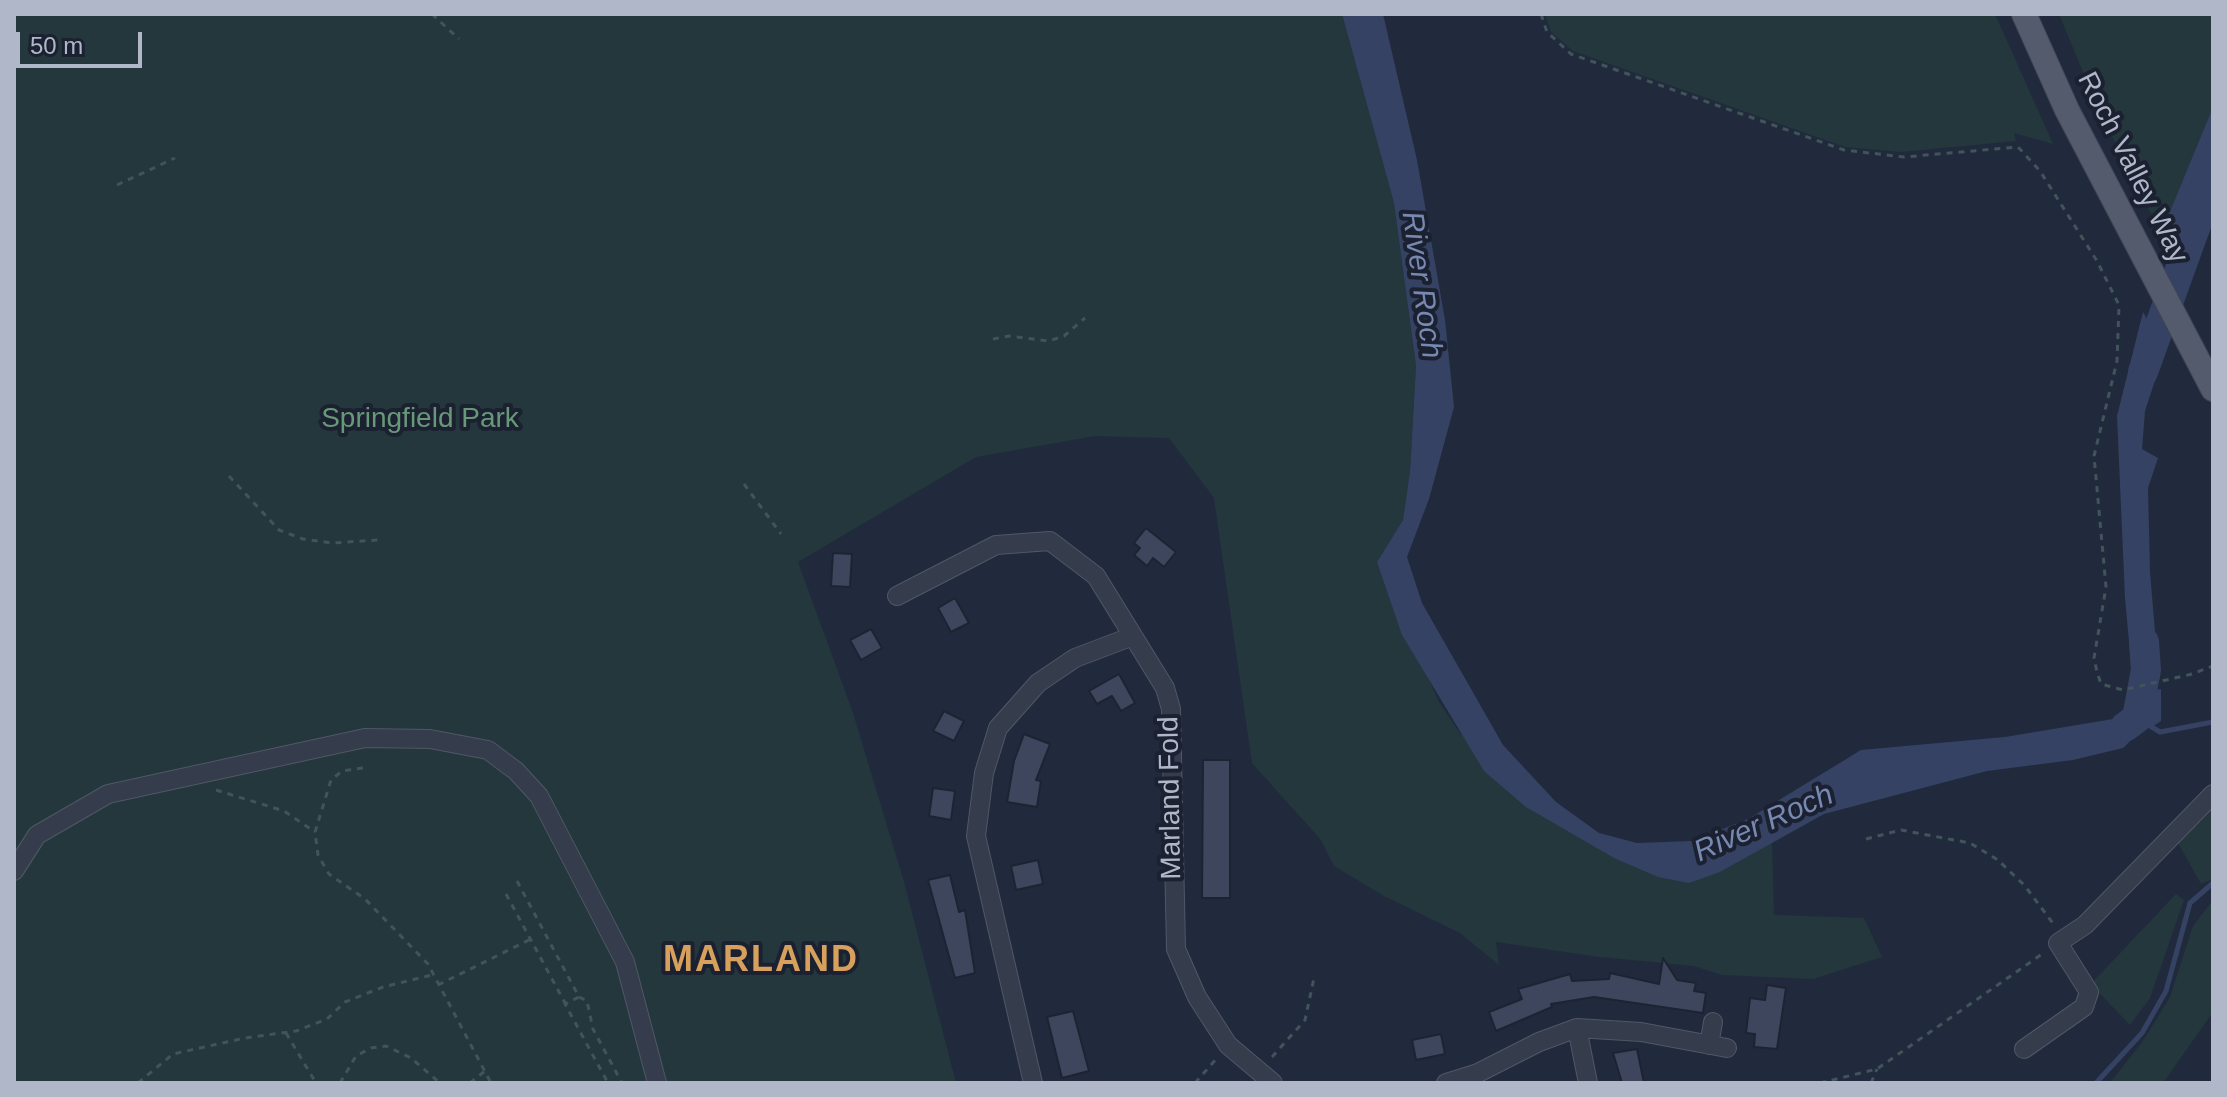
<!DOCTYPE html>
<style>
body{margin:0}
#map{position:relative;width:2227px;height:1097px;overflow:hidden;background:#212a3c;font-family:Arial,sans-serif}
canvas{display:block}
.frame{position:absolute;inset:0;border:16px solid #b0b7c8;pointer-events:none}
.scale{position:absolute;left:16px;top:32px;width:126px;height:36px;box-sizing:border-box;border:4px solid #b0b7c8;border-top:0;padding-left:10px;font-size:24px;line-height:28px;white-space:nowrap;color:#b0b7c8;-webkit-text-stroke:6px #1b2130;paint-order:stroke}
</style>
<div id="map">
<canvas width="2227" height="1097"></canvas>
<div class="frame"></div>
<div class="scale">50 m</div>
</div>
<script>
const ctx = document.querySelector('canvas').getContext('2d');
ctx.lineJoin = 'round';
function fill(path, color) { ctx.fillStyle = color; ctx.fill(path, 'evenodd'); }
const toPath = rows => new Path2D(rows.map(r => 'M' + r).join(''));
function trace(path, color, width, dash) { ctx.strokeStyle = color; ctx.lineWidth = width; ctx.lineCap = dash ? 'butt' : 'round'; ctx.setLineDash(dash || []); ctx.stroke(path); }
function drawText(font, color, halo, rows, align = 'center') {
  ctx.font = font + ' Arial,sans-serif'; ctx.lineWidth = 8; ctx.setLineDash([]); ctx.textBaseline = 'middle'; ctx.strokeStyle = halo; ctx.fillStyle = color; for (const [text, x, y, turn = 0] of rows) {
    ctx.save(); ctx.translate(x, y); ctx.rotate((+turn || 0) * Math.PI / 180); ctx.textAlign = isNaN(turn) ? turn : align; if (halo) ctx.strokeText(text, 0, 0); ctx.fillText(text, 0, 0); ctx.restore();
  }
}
fill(toPath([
 [14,14,1342,14,1394,203,1416,366,1410,471,1403,520,1377,562,1439,702,1460,733,1614,858,1720,872,1772,842,1774,915,1864,918,1882,957,1813,979,1722,975,1694,966,1600,957,1496,942,1499,965,1460,933,1384,896,1334,866,1321,840,1252,763,1214,498,1169,438,1095,436,976,457,798,562,853,713,904,882,956,1083,14,1083],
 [1545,14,1995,14,2053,144,2014,133,2016,141,1901,152,1845,147,1573,51,1551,32],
 [2059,14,2213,14,2213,107,2161,233,2099,111],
 [2213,804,2213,879,2201,884,2177,841],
 [2176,894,2184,900,2150,998,2130,1025,2091,984],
 [2213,900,2213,1012,2163,1083,2110,1083,2143,1041,2170,997,2193,926]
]), '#23373d');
fill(toPath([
 [1342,14,1383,14,1417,160,1445,320,1454,407,1429,499,1407,557,1422,603,1503,745,1556,802,1599,833,1637,843,1692,841,1748,819,1861,750,2005,737,2119,718,2130,696,2161,689,2161,721,2152,727,2149,723,2123,748,2073,760,1987,771,1824,814,1720,872,1689,883,1658,877,1614,858,1526,807,1484,771,1402,635,1377,562,1403,520,1410,471,1416,366,1394,203],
 [2213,107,2213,203,2185,276,2161,233],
 [2143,312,2165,350,2145,411,2142,449,2158,458,2148,488,2150,572,2159,680,2133,685,2125,598,2117,416]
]), '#354263');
trace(toPath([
 [2142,721,2160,732,2213,722],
 [2096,1083,2142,1033,2166,991,2190,903,2213,883]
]), '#354263', 5);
trace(toPath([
 [2143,372,2213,178],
 [2125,727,2137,718,2146,670,2144,642]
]), '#354263', 30);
const building = toPath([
 [1146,528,1176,552,1164,567,1153,558,1147,566,1134,555,1140,548,1134,543,1146,528],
 [833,553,852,554,850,587,831,586,833,553],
 [955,598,969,623,951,632,938,608,955,598],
 [871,629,882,648,861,660,850,640,871,629],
 [1119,674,1135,703,1121,711,1112,696,1097,704,1089,691,1119,674],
 [944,711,964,721,954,741,933,731,944,711],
 [1024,734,1050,744,1036,780,1041,781,1037,807,1007,802,1014,761,1024,734],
 [1203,760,1230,760,1230,898,1202,898,1203,760],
 [933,788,955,791,951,820,929,816,933,788],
 [1038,860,1043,884,1016,890,1011,866,1038,860],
 [950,875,959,912,965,910,975,973,955,978,928,880,950,875],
 [1663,958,1677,980,1696,983,1694,991,1706,993,1703,1013,1594,997,1551,1004,1552,1007,1496,1031,1489,1012,1522,999,1518,989,1570,974,1572,981,1609,979,1610,973,1659,984,1663,958],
 [1767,985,1786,988,1777,1049,1754,1047,1755,1034,1746,1033,1750,998,1765,1000,1767,985],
 [1073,1011,1089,1071,1062,1078,1047,1017,1073,1011],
 [1441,1034,1445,1054,1416,1060,1412,1040,1441,1034],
 [1637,1049,1644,1083,1622,1083,1613,1053,1637,1049]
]);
fill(building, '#3d465c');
trace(building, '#1d2332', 2);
const minor = toPath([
 [897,596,996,545,1050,541,1096,576,1133,636],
 [14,871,37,835,108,794,365,738,430,739,488,750,516,771,539,796,625,962,657,1083],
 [1577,1028,1588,1083],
 [1709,1045,1713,1022],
 [2024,1049,2084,1007,2089,992,2058,943,2085,925,2213,794],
 [1033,1083,976,836,984,773,998,728,1038,683,1075,658,1133,636,1165,688,1171,709,1176,949,1197,997,1228,1045,1273,1083],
 [1446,1083,1478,1073,1539,1042,1577,1028,1641,1032,1727,1048]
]);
const major = toPath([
 [2024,14,2067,110,2213,389]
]);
trace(minor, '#505766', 20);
trace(major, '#3f4555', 26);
trace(toPath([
 [432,14,459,39],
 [1541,14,1547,32,1571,54,1844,150,1904,157,2018,147,2040,171,2097,261,2119,305,2117,361,2094,456,2106,587,2094,658,2097,672,2101,684,2123,690,2192,674,2213,666],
 [117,185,175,158],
 [993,339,1009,336,1049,341,1064,336,1085,318],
 [229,476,279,530,303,539,332,543,378,540],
 [744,484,781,534],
 [363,768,342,771,331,780,315,832,318,855,329,874,365,899,428,964,491,1083],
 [216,790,284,811,315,832],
 [1866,839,1901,830,1970,843,1998,860,2025,886,2055,926],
 [517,881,579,997,565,1004,608,1083],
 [506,894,565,1003],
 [438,985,531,939],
 [579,997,587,1001,593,1029,622,1083],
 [286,1033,316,1083],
 [1272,1057,1305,1020,1314,978],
 [138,1083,173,1054,245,1038,296,1031,327,1019,345,1002,383,987,432,975],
 [340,1083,356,1056,371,1048,386,1046,411,1058,440,1083],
 [470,1083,485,1071],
 [1195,1083,1218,1057],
 [1820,1083,1877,1069,2045,952],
 [1871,1083,1877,1069]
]), '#41545a', 3, [6, 6]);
trace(minor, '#353c4c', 18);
trace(major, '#535b6c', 24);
drawText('28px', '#b0b7c8', '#1b2130', [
 ["Roch Valley Way",2132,168,63],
 ["Marland Fold",1171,798,-91]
]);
drawText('28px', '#679978', '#1b2130', [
 ["Springfield Park",420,419]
]);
drawText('italic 30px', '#7789b1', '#1b2130', [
 ["River Roch",1421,285,82],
 ["River Roch",1764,824,-24]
]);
ctx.letterSpacing = '2px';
drawText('bold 36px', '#d7a05c', '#1b2130', [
 ["MARLAND",761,961]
]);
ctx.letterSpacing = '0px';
</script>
